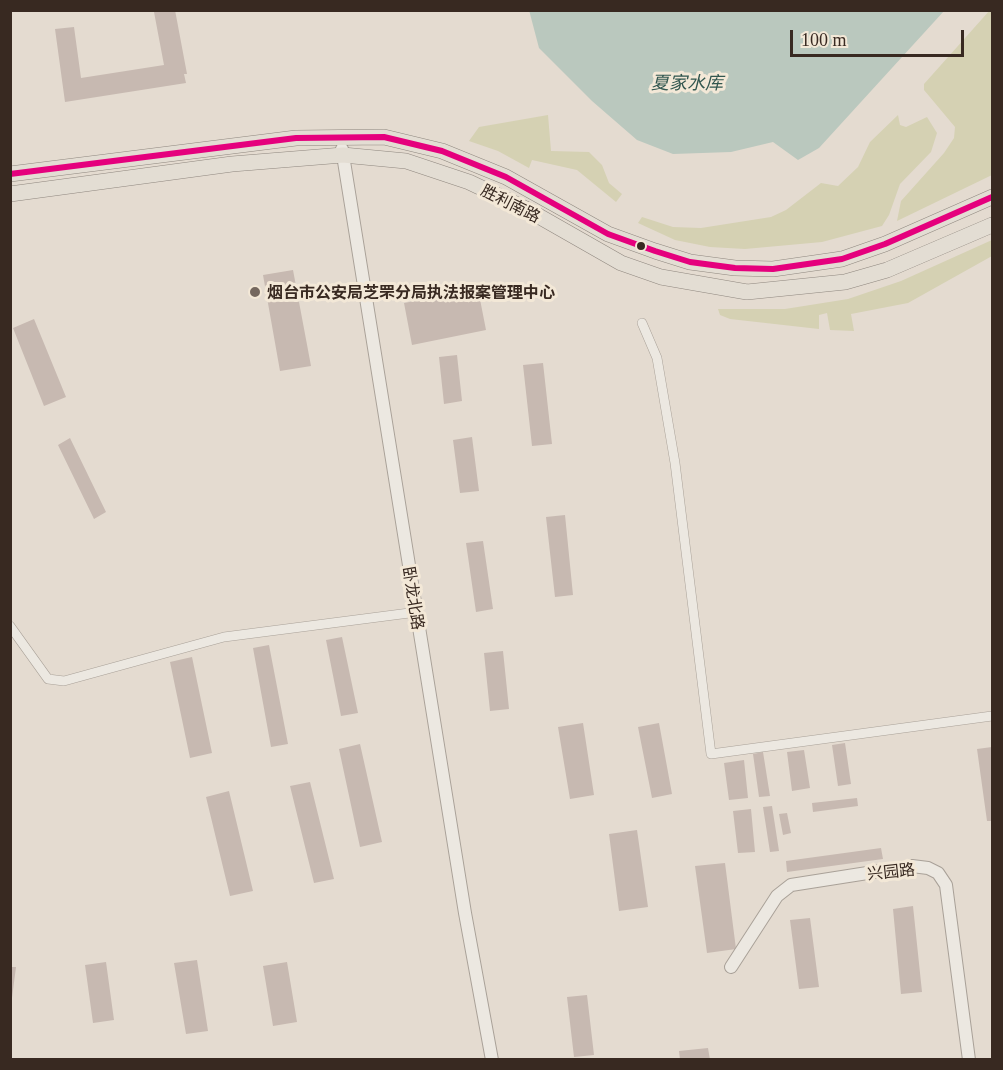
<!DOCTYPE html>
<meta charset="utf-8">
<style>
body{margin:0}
#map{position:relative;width:1003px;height:1070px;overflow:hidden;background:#e4dbd0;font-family:Georgia,serif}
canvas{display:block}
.frame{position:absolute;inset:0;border:12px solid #382921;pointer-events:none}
.scale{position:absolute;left:790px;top:30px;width:174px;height:27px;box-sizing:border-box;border:3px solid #382921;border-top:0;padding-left:8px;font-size:18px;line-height:21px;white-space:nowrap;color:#382921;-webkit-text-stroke:4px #f3e8d7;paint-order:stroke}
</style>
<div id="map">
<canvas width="1003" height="1070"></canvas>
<div class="frame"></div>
<div class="scale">100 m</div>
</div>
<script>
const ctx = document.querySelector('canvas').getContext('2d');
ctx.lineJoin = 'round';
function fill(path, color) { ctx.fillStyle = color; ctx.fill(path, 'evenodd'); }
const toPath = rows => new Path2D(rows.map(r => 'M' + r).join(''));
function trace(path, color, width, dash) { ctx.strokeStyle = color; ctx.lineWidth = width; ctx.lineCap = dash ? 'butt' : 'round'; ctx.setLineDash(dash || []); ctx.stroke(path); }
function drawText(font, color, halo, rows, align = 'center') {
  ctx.font = font + ' Georgia,"Noto Sans SC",serif'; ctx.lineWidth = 6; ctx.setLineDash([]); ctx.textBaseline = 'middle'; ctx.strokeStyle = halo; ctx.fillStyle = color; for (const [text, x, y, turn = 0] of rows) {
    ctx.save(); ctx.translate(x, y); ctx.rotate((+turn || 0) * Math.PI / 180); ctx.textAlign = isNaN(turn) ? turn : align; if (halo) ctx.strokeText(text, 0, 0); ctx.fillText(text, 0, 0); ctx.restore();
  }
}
fill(toPath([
 [990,10,992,11,992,175,897,221,901,201,944,153,954,138,955,127,924,90,924,84],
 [548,115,551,151,589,152,602,165,609,183,622,194,616,202,577,170,532,160,529,168,498,151,469,141,479,127],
 [898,115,900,125,906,127,927,117,937,133,931,152,900,184,889,215,882,226,822,242,745,249,710,247,675,240,638,223,642,217,673,227,701,228,771,217,786,210,821,183,838,186,858,167,870,142],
 [992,240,992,256,908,303,851,314,854,331,830,330,827,313,819,315,819,329,730,319,720,315,718,309,785,309,848,299,901,281]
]), '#d5d1b3');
fill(toPath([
 [529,10,944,10,944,11,819,148,798,160,773,142,731,152,673,154,637,140,592,101,539,48]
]), '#bac8be');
fill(toPath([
 [163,10,175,10,187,74,184,74,186,83,65,102,55,29,74,27,81,78,164,65,154,12],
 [293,270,311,366,280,371,263,275],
 [478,289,486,330,412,345,404,303],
 [34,319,66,397,44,406,13,328],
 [457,355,462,401,444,404,439,357],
 [543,363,552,444,532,446,523,365],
 [472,437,479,491,460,493,453,440],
 [70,438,106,512,94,519,58,445],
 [565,515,573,595,555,597,546,517],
 [483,541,493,609,476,612,466,543],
 [342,637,358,713,341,716,326,640],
 [269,645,288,744,271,747,253,648],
 [503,651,509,709,490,711,484,653],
 [192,657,212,753,190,758,170,662],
 [583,723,594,795,570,799,558,727],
 [659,723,672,794,652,798,638,727],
 [845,743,851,784,838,786,832,745],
 [360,744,382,842,360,847,339,749],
 [992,747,992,821,987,821,977,749],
 [804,750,810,788,792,791,787,752],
 [763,752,770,796,759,797,753,754],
 [744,760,748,798,729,800,724,763],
 [310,782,334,879,314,883,290,786],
 [229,791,253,891,230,896,206,797],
 [857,798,858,806,813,812,812,803],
 [772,806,779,851,770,852,763,807],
 [751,809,755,852,738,853,733,811],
 [787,813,791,833,783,835,779,814],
 [637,830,648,907,619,911,609,834],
 [881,848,883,859,787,872,786,861],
 [725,863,736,949,707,953,695,866],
 [913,906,922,992,901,994,893,909],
 [810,918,819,987,799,989,790,920],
 [197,960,208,1031,186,1034,174,963],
 [106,962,114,1020,93,1023,85,965],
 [287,962,297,1022,273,1026,263,966],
 [10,967,16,967,12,998,10,998],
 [587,995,594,1055,574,1057,567,997],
 [708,1048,710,1060,680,1060,679,1051]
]), '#c7b9b1');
const minor = toPath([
 [642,323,657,358,675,463,711,754,992,716],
 [10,626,48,679,64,681,224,637,417,612]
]);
const tertiary = toPath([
 [342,149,465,913,492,1060],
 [731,967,777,896,791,885,912,866,928,868,938,873,946,885,969,1060]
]);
const primary = toPath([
 [10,174,296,138,384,137,442,151,506,177,608,234,655,251,690,262,735,268,773,269,842,259,885,244,992,197],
 [10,194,232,164,343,155,406,161,469,182,528,210,621,263,661,277,747,292,845,282,887,270,992,225]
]);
trace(minor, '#a9a198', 10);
trace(tertiary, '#a9a198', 14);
trace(primary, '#8f877f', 16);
trace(minor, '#ece8e1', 9);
trace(tertiary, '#ece8e1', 12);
trace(primary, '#e3ddd3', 15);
trace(toPath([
 [10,174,296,138,384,137,442,151,506,177,608,234,655,251,690,262,735,268,773,269,842,259,885,244,992,197]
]), '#e5007d', 6);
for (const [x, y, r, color] of [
 [641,246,5,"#382921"],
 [255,292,6,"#74675e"]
]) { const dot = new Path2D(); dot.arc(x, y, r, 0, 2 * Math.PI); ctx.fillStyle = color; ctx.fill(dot); trace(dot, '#f3e8d7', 2); }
drawText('16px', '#382921', '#f3e8d7', [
 ["胜利南路",511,203,27],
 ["卧龙北路",414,598,81],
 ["兴园路",891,871,-6]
]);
drawText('bold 16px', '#382921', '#f3e8d7', [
 ["烟台市公安局芝罘分局执法报案管理中心",267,292]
], 'left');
drawText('italic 18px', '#31564f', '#f3e8d7', [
 ["夏家水库",687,82]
]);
</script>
